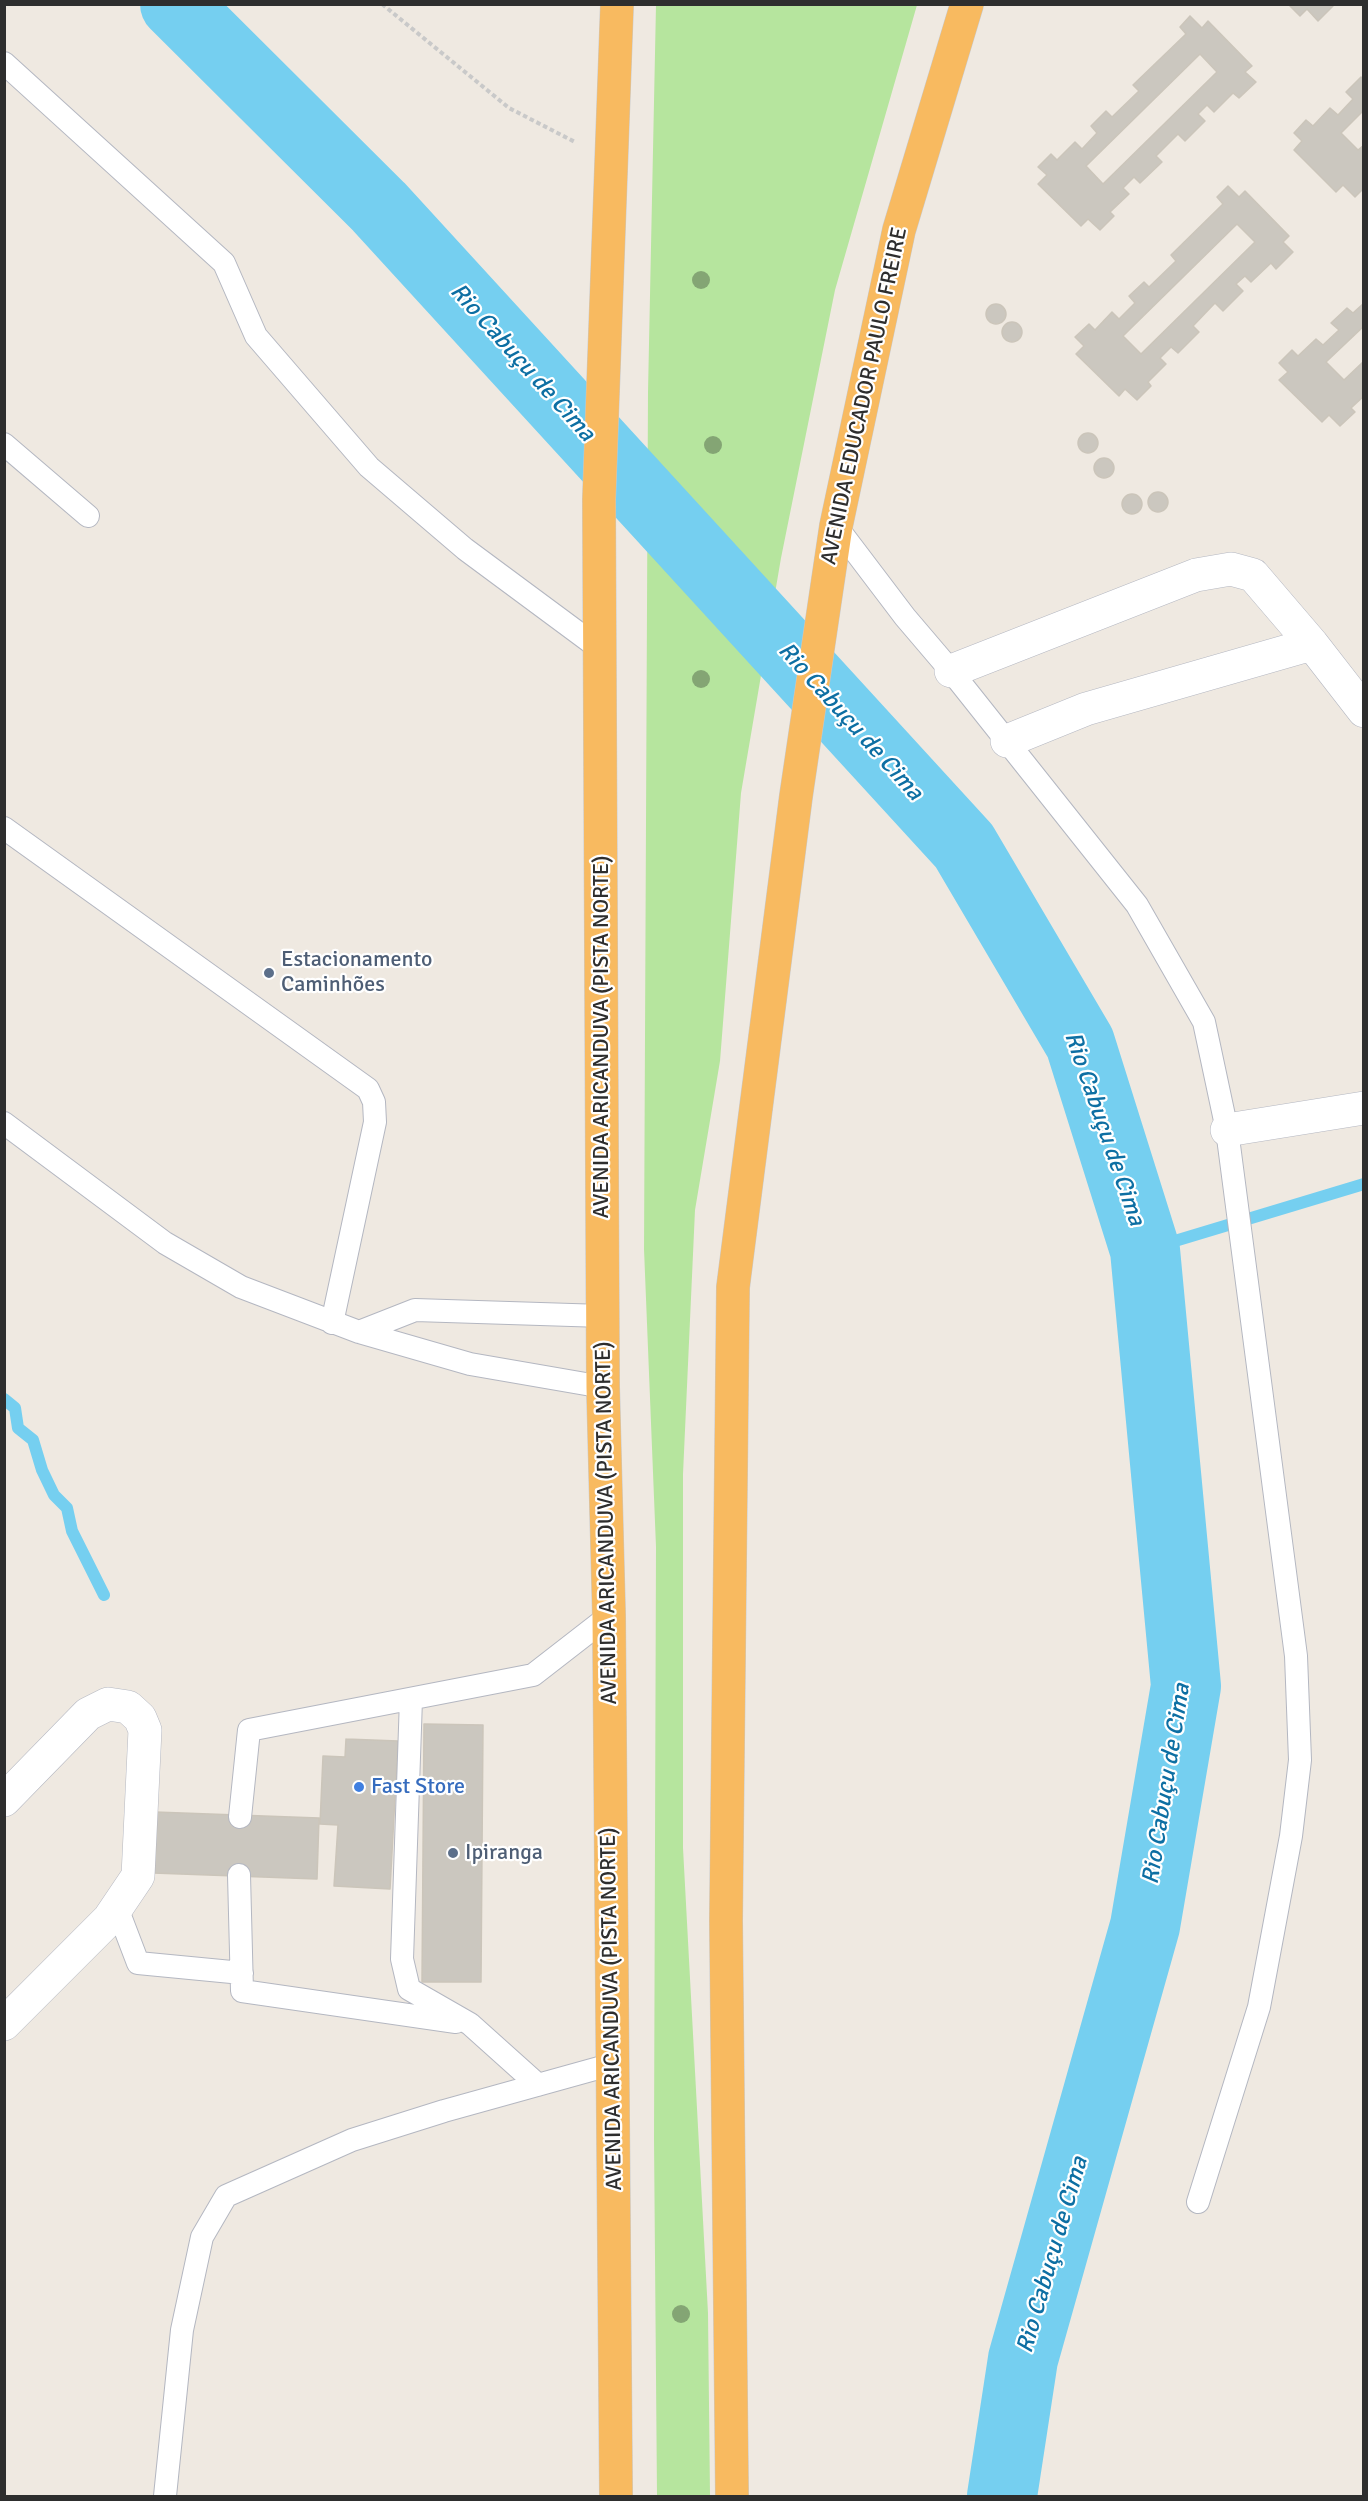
<!DOCTYPE html>
<meta charset="utf-8">
<style>
body{margin:0}
#map{position:relative;width:1368px;height:2501px;overflow:hidden;background:#efe9e1;font-family:Signika,sans-serif}
canvas{display:block}
.frame{position:absolute;inset:0;border:6px solid #2e2e2e;pointer-events:none}
</style>
<div id="map">
<canvas width="1368" height="2501"></canvas>
<div class="frame"></div>
</div>
<script>
const ctx = document.querySelector('canvas').getContext('2d');
ctx.lineJoin = 'round';
function fill(path, color) { ctx.fillStyle = color; ctx.fill(path, 'evenodd'); }
const toPath = rows => new Path2D(rows.map(r => 'M' + r).join(''));
function trace(path, color, width, dash) { ctx.strokeStyle = color; ctx.lineWidth = width; ctx.lineCap = dash ? 'butt' : 'round'; ctx.setLineDash(dash || []); ctx.stroke(path); }
function drawText(font, color, halo, rows, align = 'center') {
  ctx.font = font + ' Signika,sans-serif'; ctx.lineWidth = 4.5; ctx.setLineDash([]); ctx.textBaseline = 'middle'; ctx.strokeStyle = halo; ctx.fillStyle = color; for (const [text, x, y, turn = 0] of rows) {
    ctx.save(); ctx.translate(x, y); ctx.rotate((+turn || 0) * Math.PI / 180); ctx.textAlign = isNaN(turn) ? turn : align; if (halo) ctx.strokeText(text, 0, 0); ctx.fillText(text, 0, 0); ctx.restore();
  }
}
fill(toPath([
 [656,5,917,5,835,290,781,558,741,793,720,1061,695,1210,683,1474,683,1848,708,2313,710,2496,657,2496,654,2138,656,1547,644,1249,648,392]
]), '#b6e59e');
trace(toPath([
 [1145,1250,1364,1184],
 [4,1399,15,1408,18,1428,33,1440,42,1470,54,1495,67,1508,72,1531,104,1595]
]), '#75cff0', 12);
trace(toPath([
 [175,4,379,207,964,846,1080,1043,1145,1250,1186,1686,1145,1926,1023,2359,1002,2496]
]), '#75cff0', 70);
const building = toPath([
 [1288,4,1331,4,1333,6,1318,21,1307,9,1300,16,1288,4],
 [1190,16,1202,28,1208,21,1252,66,1245,72,1256,82,1239,98,1233,93,1214,112,1207,105,1198,114,1205,121,1185,141,1178,134,1156,156,1162,162,1140,183,1134,177,1123,188,1129,194,1110,212,1114,216,1100,230,1088,219,1081,226,1038,184,1047,175,1038,167,1051,154,1057,160,1075,142,1082,149,1097,133,1091,126,1106,111,1112,117,1139,91,1133,85,1186,34,1180,27,1190,16],
 [1200,54,1217,72,1103,184,1086,166,1200,54],
 [1361,77,1364,80,1364,188,1355,197,1343,185,1336,192,1294,150,1302,141,1294,133,1306,120,1313,126,1330,108,1338,115,1353,99,1346,92,1361,77],
 [1364,110,1364,145,1358,150,1341,133,1364,110],
 [1228,186,1239,197,1245,191,1289,236,1283,242,1293,252,1276,269,1271,263,1251,282,1245,276,1236,284,1243,291,1223,311,1215,303,1193,326,1199,332,1178,353,1171,347,1160,358,1166,364,1148,382,1151,386,1137,400,1125,389,1119,396,1076,354,1084,346,1075,337,1089,324,1095,330,1112,312,1119,319,1135,303,1129,296,1144,282,1149,287,1176,261,1171,255,1223,204,1217,197,1228,186],
 [1237,224,1255,242,1141,354,1123,336,1237,224],
 [1364,303,1364,396,1351,408,1355,412,1340,426,1329,415,1322,422,1279,380,1288,372,1279,363,1292,350,1298,356,1316,339,1323,345,1339,330,1331,323,1347,308,1353,313,1364,303],
 '986 314a10 10 0 1 1 20 0a10 10 0 1 1-20 0Z',
 '1002 332a10 10 0 1 1 20 0a10 10 0 1 1-20 0Z',
 [1364,326,1364,361,1344,380,1326,362,1364,326],
 '1078 443a10 10 0 1 1 20 0a10 10 0 1 1-20 0Z',
 '1094 468a10 10 0 1 1 20 0a10 10 0 1 1-20 0Z',
 '1148 502a10 10 0 1 1 20 0a10 10 0 1 1-20 0Z',
 '1122 504a10 10 0 1 1 20 0a10 10 0 1 1-20 0Z',
 [424,1724,483,1725,481,1982,422,1982,424,1724],
 [346,1739,398,1741,390,1889,334,1886,338,1825,320,1824,323,1756,345,1757,346,1739],
 [155,1812,319,1818,317,1879,153,1873,155,1812]
]);
fill(building, '#cbc7bf');
trace(building, '#cbc5ba', 1.5);
const service = toPath([
 [4,63,224,263,256,336,369,467,465,549,600,649],
 [4,444,88,516],
 [836,526,905,617,951,671,1137,905,1204,1022,1227,1130,1296,1656,1300,1760,1291,1836,1259,2007,1198,2202],
 [4,828,368,1089,374,1102,375,1122,332,1323],
 [4,1123,165,1243,241,1287,359,1332,470,1364,603,1387],
 [359,1332,415,1310,603,1316],
 [411,1699,402,1959,409,1989,470,2024,538,2085],
 [240,1817,249,1730,533,1675,609,1616],
 [239,1875,242,1991,456,2022],
 [117,1908,138,1963,242,1973],
 [165,2496,182,2330,202,2237,226,2196,352,2140,444,2111,613,2064]
]);
const pedestrian = toPath([
 [951,671,1196,575,1231,569,1253,575,1312,644,1364,711],
 [1007,741,1086,709,1312,644],
 [1227,1130,1364,1108]
]);
const minor = toPath([
 [4,1800,88,1714,108,1704,128,1707,140,1718,145,1730,138,1876,109,1919,4,2024]
]);
const trunk = toPath([
 [616,2496,609,1616,603,1387,599,499,617,4],
 [732,2496,726,1921,733,1287,796,796,836,526,899,230,967,4]
]);
trace(service, '#b4b7c1', 24);
trace(pedestrian, '#b4b7c1', 34);
trace(minor, '#b4b7c1', 34);
trace(trunk, '#c9c9c9', 34);
trace(toPath([
 [382,4,509,108,575,142]
]), '#c9c9c9', 4, [4.5, 3]);
trace(service, '#fff', 22);
trace(pedestrian, '#fff', 33);
trace(minor, '#fff', 33);
trace(trunk, '#f8ba60', 33);
ctx.fillStyle = '#84a574';
for (const [x, y] of [
 [701,280],
 [713,445],
 [701,679],
 [681,2314]
]) { ctx.beginPath(); ctx.arc(x, y, 9, 0, 2 * Math.PI); ctx.fill(); }
for (const [x, y, r, color] of [
 [269,973,6,"#5c6f8a"],
 [359,1787,6,"#3f7fe0"],
 [453,1853,6,"#5c6f8a"]
]) { const dot = new Path2D(); dot.arc(x, y, r, 0, 2 * Math.PI); ctx.fillStyle = color; ctx.fill(dot); trace(dot, '#fff', 2); }
drawText('22px', '#2e2e2e', '#fff', [
 ["AVENIDA EDUCADOR PAULO FREIRE",865,396,-78],
 ["AVENIDA ARICANDUVA (PISTA NORTE)",602,1037,-90],
 ["AVENIDA ARICANDUVA (PISTA NORTE)",607,1523,-91],
 ["AVENIDA ARICANDUVA (PISTA NORTE)",612,2009,-91]
]);
drawText('22px', '#4e5e75', '#fff', [
 ["Estacionamento",281,960],
 ["Caminhões",281,985],
 ["Ipiranga",465,1853]
], 'left');
drawText('22px', '#366cbe', '#fff', [
 ["Fast Store",371,1787]
], 'left');
drawText('italic 24px', '#0d6fa3', '#fff', [
 ["Rio Cabuçu de Cima",522,363,48],
 ["Rio Cabuçu de Cima",850,722,48],
 ["Rio Cabuçu de Cima",1104,1129,71],
 ["Rio Cabuçu de Cima",1167,1784,-81],
 ["Rio Cabuçu de Cima",1053,2255,-74]
]);
</script>
